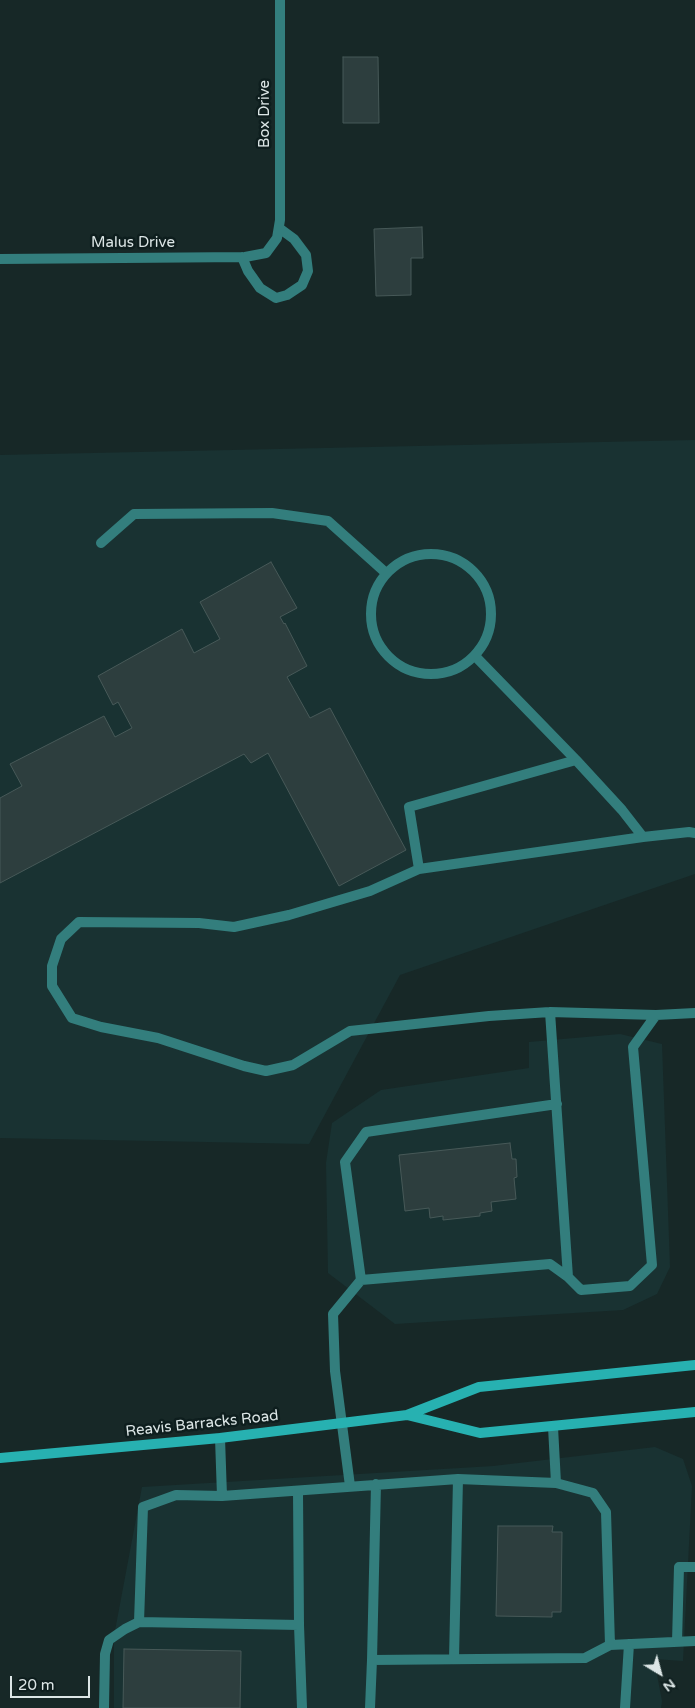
<!DOCTYPE html>
<style>
body{margin:0}
#map{position:relative;width:695px;height:1708px;overflow:hidden;background:#172827;font-family:"Varela Round",sans-serif}
canvas{display:block}
.north{position:absolute;left:635px;top:1648px;width:50px;height:50px;-webkit-text-stroke:4px #0e1e1e;paint-order:stroke;rotate:143deg;font-size:14px;font-weight:700;line-height:20px;text-align:center;color:#dce6e6}
.north::after{content:'';display:block;margin:auto;width:18px;height:22px;background:#dce6e6;clip-path:polygon(50% 0,100% 100%,50% 72%,0 100%)}
.scale{position:absolute;left:10px;top:1676px;width:80px;height:22px;box-sizing:border-box;border:2px solid #dce6e6;border-top:0;padding-left:6px;font-size:15px;line-height:18px;white-space:nowrap;color:#dce6e6;-webkit-text-stroke:4px #0e1e1e;paint-order:stroke}
</style>
<div id="map">
<canvas width="695" height="1708"></canvas>
<div class="north">N</div>
<div class="scale">20 m</div>
</div>
<script>
const ctx = document.querySelector('canvas').getContext('2d');
ctx.lineJoin = 'round';
function fill(path, color) { ctx.fillStyle = color; ctx.fill(path, 'evenodd'); }
const toPath = rows => new Path2D(rows.map(r => 'M' + r).join(''));
function trace(path, color, width, dash) { ctx.strokeStyle = color; ctx.lineWidth = width; ctx.lineCap = dash ? 'butt' : 'round'; ctx.setLineDash(dash || []); ctx.stroke(path); }
function drawText(font, color, halo, rows, align = 'center') {
  ctx.font = font + ' "Varela Round",sans-serif'; ctx.lineWidth = 5; ctx.setLineDash([]); ctx.textBaseline = 'middle'; ctx.strokeStyle = halo; ctx.fillStyle = color; for (const [text, x, y, turn = 0] of rows) {
    ctx.save(); ctx.translate(x, y); ctx.rotate((+turn || 0) * Math.PI / 180); ctx.textAlign = isNaN(turn) ? turn : align; if (halo) ctx.strokeText(text, 0, 0); ctx.fillText(text, 0, 0); ctx.restore();
  }
}
fill(toPath([
 [695,440,695,874,400,975,309,1144,0,1138,0,455],
 [620,1034,662,1044,670,1267,657,1294,623,1310,395,1324,328,1273,326,1163,332,1123,381,1090,529,1068,529,1042],
 [655,1447,683,1459,692,1486,683,1661,654,1659,662,1701,661,1708,114,1708,114,1636,142,1487,493,1466]
]), '#193232');
const building = toPath([
 [343,57,378,57,379,123,343,123,343,57],
 [422,227,423,258,411,258,411,295,376,296,374,229,422,227],
 [271,562,297,608,280,617,284,624,285,623,307,666,287,677,310,718,330,708,406,850,339,886,268,753,251,763,244,754,0,883,0,798,22,786,10,764,104,716,115,737,132,728,118,702,113,705,98,676,182,629,194,653,220,639,200,602,271,562],
 [510,1143,512,1159,516,1159,517,1177,514,1178,516,1199,491,1202,492,1211,480,1213,480,1216,443,1220,443,1216,430,1218,429,1208,405,1211,399,1155,510,1143],
 [498,1526,553,1526,552,1532,562,1532,561,1612,552,1612,552,1617,496,1616,498,1526],
 [124,1649,241,1651,240,1708,123,1708,124,1649]
]);
fill(building, '#2d3e3e');
trace(building, '#475958', 1);
trace(toPath([
 [101,543,134,514,272,513,328,521,386,573],
 '371 614a60 60 0 1 1 120 0a60 60 0 1 1-120 0Z',
 [475,656,576,760,409,807,419,869,643,837,689,832,695,833],
 [576,760,622,810,643,837],
 [419,869,370,891,289,915,234,927,199,923,79,922,61,939,52,966,52,986,72,1018,101,1027,158,1038,244,1066,266,1071,293,1065,350,1031,489,1016,550,1012,656,1015,695,1013],
 [550,1012,568,1277],
 [361,1280,345,1162,366,1132,557,1104],
 [553,1427,556,1483],
 [220,1438,222,1496,458,1479,556,1483,593,1493,606,1512,610,1645],
 [376,1484,372,1660,585,1658,610,1645,695,1641],
 [350,1486,335,1371,333,1314,361,1280,550,1264,568,1277,581,1290,630,1286,652,1265,633,1047,656,1015],
 [298,1492,299,1625],
 [222,1496,176,1495,143,1507,139,1622,299,1625,302,1708],
 [677,1642,679,1567,695,1567],
 [454,1659,458,1479],
 [104,1708,105,1654,109,1640,125,1629,139,1622],
 [370,1708,372,1660],
 [625,1708,629,1644]
]), '#337e7d', 10);
trace(toPath([
 [242,257,248,271,260,288,276,298,287,295,302,285,308,271,306,255,294,239,279,228],
 [0,259,245,257,266,253,277,238,280,220,280,0]
]), '#337e7d', 10);
trace(toPath([
 [407,1415,480,1433,695,1412],
 [0,1458,220,1438,407,1415,479,1387,695,1365]
]), '#27b1b1', 10);
drawText('15px', '#dce6e6', '#0e1e1e', [
 ["Box Drive",265,114,-90],
 ["Malus Drive",133,243],
 ["Reavis Barracks Road",202,1424,-6]
]);
</script>
